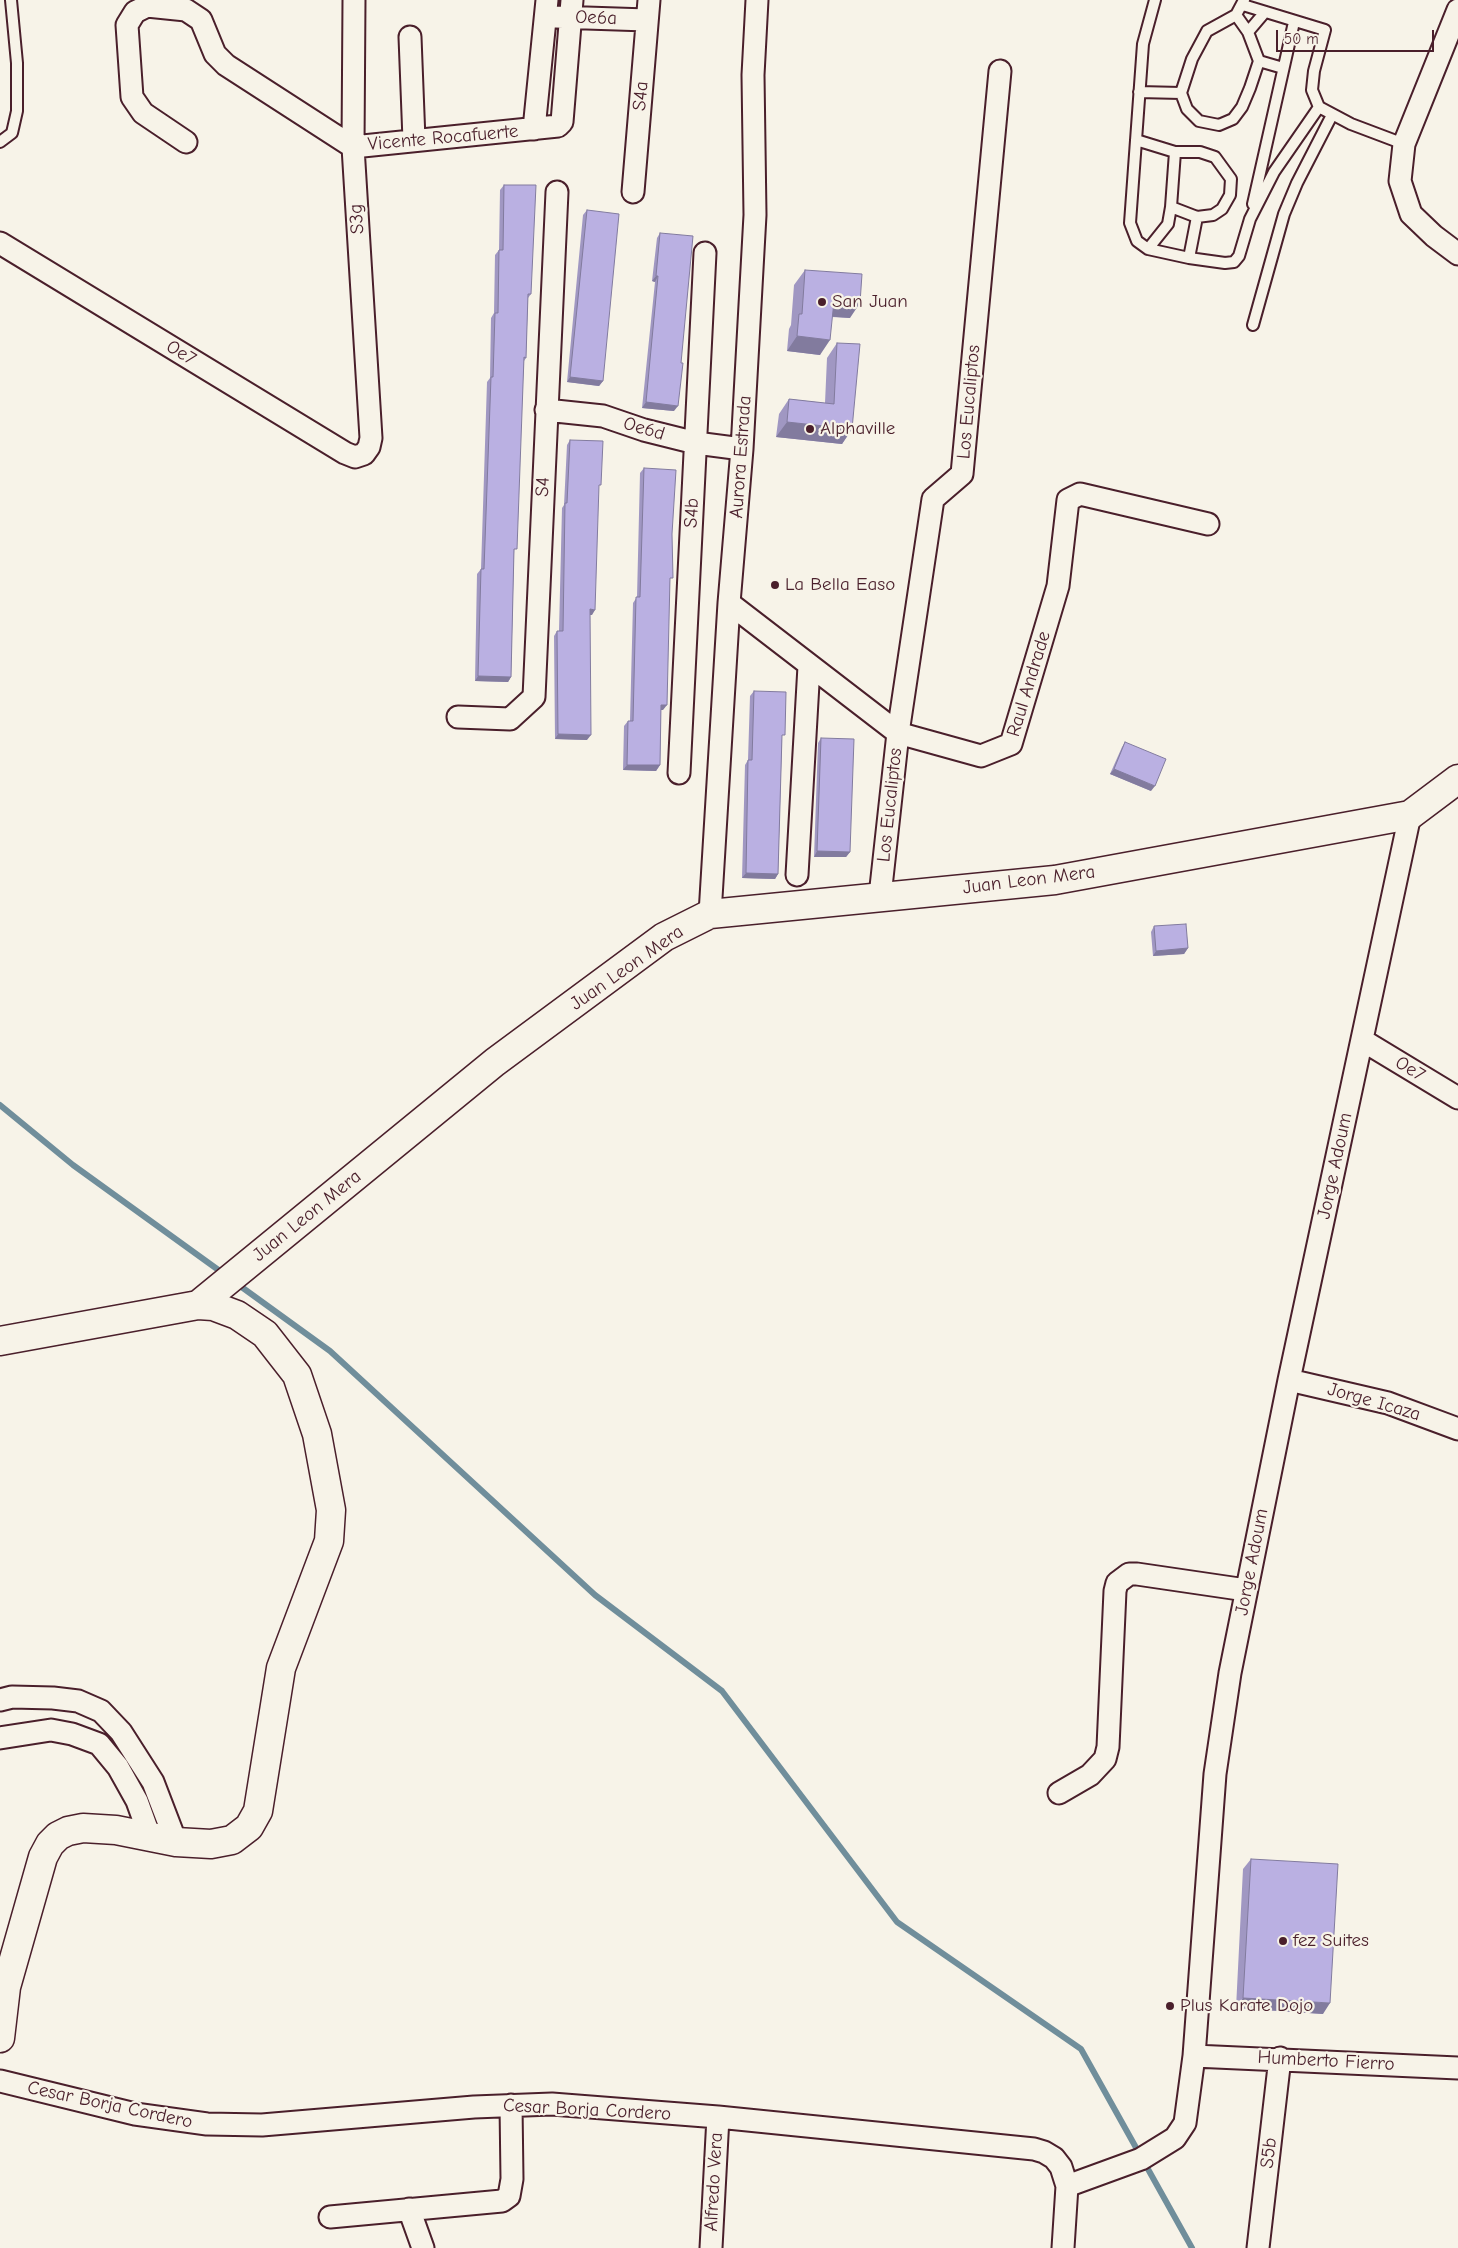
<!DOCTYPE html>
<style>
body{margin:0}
#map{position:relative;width:1458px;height:2248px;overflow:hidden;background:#f7f3e8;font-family:"Comic Neue",sans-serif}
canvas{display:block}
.scale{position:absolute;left:1276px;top:30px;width:158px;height:22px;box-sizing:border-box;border:2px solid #4a1f2b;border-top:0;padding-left:6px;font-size:15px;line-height:18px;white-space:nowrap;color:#4a1f2b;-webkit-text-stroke:4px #f7f3e8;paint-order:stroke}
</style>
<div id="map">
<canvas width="1458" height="2248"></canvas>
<div class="scale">50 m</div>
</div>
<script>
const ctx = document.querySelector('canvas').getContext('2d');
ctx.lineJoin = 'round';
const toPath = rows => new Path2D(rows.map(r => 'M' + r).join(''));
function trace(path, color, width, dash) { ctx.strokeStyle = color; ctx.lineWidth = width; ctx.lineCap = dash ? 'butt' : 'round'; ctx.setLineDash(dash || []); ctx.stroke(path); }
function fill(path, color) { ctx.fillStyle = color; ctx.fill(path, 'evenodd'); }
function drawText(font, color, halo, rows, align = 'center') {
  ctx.font = font + ' "Comic Neue",sans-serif'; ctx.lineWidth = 4.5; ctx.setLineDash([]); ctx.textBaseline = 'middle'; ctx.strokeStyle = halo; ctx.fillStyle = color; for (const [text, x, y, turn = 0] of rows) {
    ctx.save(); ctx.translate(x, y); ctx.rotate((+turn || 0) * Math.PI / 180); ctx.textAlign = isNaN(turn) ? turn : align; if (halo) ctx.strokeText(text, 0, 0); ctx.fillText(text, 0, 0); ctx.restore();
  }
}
trace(toPath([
 [0,1105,73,1165,224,1274],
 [236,1283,330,1351,595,1595,722,1691,897,1922,1081,2049,1192,2248]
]), '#708e9b', 6);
const lane = toPath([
 [1155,0,1143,44,1130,223,1137,241,1148,249,1189,258,1225,263,1234,262,1239,256,1250,219,1274,172,1319,107],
 [1243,5,1325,30,1314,71,1312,90,1319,107,1351,124,1404,144],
 [1236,15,1248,32,1259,61,1250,88,1242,107,1233,119,1219,125,1199,121,1187,109,1181,93,1192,59,1207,31,1236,15,1244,0],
 [1248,32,1265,12],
 [1259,61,1283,68],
 [1139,92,1181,93],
 [1136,140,1175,152,1200,152,1215,157,1231,179,1230,195,1222,209,1213,215,1197,217,1189,258],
 [0,142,12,133,17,111,17,63,11,0],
 [1253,204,1294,22],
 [1171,207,1197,217],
 [1148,249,1168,224,1171,207,1175,152],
 [1253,325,1284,214,1297,183,1332,115]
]);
const street = toPath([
 [354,0,353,147,558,126,562,122,572,0],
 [1458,10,1404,144,1400,181,1411,214,1434,236,1458,254],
 [556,17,647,20],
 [410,37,414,140],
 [534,129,547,0],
 [633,192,649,0],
 [0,243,345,453,355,457,364,454,369,447,371,438,353,147,226,65,215,54,201,20,186,10,147,6,135,12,127,25,132,97,143,113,186,142],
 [546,410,603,416,644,430,696,443,742,449],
 [729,603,898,733,981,756,1011,744,1058,586,1068,500,1080,494,1208,524],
 [458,717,510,719,534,697,557,192],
 [679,773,705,253],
 [797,875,809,666],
 [880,896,898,733,933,499,962,474,1000,71],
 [710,914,729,603,742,449,755,215,753,75,757,0],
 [1362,1040,1458,1098],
 [1289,1380,1388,1403,1458,1429],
 [0,1700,12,1697,53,1698,78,1701,101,1711,121,1732,153,1782,176,1842],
 [0,1738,51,1730,72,1734,99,1744,118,1767,137,1801,150,1837],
 [1059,1793,1090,1775,1105,1759,1108,1747,1115,1591,1117,1583,1129,1574,1137,1574,1246,1590],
 [1194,2056,1458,2068],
 [0,2081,135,2114,207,2124,262,2125,474,2107,552,2104,718,2117,1034,2149,1044,2152,1054,2158,1061,2167,1067,2186,1063,2248],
 [1067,2186,1141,2159,1175,2138,1185,2123,1194,2056,1215,1774,1230,1673,1289,1380,1410,815],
 [409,2209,423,2248],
 [330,2217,502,2201,509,2196,512,2179,511,2105],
 [711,2248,718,2117],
 [1258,2248,1280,2058]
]);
const secondary = toPath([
 [0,1341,198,1305,495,1062,664,937,710,914,1055,880,1410,815,1458,779],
 [0,2038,6,1987,43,1857,50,1844,58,1836,68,1831,83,1828,116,1830,176,1842,211,1844,232,1840,249,1827,258,1811,281,1668,329,1541,331,1510,317,1434,297,1375,265,1334,237,1315,213,1306,198,1305]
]);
trace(lane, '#4a1f2b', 14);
trace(street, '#4a1f2b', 25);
trace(secondary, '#4a1f2b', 31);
trace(lane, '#f7f3e8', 10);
trace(street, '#f7f3e8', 21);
trace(secondary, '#f7f3e8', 28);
fill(toPath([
 [504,185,531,294,528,298,526,358,524,361,514,554,511,677,508,682,475,681,477,574,481,569,487,382,490,378,491,318,494,313,495,255,499,250,500,190],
 [587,210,603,381,599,386,567,382,583,215],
 [660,233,674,411,642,408,655,282,652,281,657,238],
 [805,270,850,318,832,317,820,355,787,351,789,329,791,325,794,285],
 [837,343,852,429,842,444,776,437,779,414,789,399,825,403,827,358],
 [570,440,598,489,592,615,590,615,587,740,555,739,554,636,557,631,559,631,562,508,564,505,567,445],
 [644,468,670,582,663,710,661,710,660,765,656,771,623,770,624,726,628,721,630,721,633,603,637,597,640,473],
 [754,691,782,740,778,874,775,879,742,878,745,765,748,760,750,696],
 [821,738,850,852,846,857,814,857,818,743],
 [1125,742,1151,791,1110,774,1122,747],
 [1154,926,1188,948,1184,954,1153,956,1151,932],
 [1251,1859,1323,2014,1236,2008,1243,1869]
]), '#a097c2');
fill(toPath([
 [656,276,658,276,655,282,652,281],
 [834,301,860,303,850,318,823,316],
 [797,336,830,340,820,355,787,351],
 [570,377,603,381,599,386,567,382],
 [646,402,678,406,674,411,642,408],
 [787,422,852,429,842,444,776,437],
 [590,609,595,610,592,615,587,615],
 [478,676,511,677,508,682,475,681],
 [661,705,667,705,663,710,657,710],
 [558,734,591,735,587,740,555,739],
 [627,765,660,765,656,771,623,770],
 [1114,769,1155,786,1151,791,1110,774],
 [817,851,850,852,846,857,814,857],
 [746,873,778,874,775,879,742,878],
 [1188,948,1184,954,1153,956,1156,951],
 [1243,1998,1330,2003,1323,2014,1236,2008]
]), '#827b9e');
const building = toPath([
 [504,185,536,185,531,294,528,294,526,358,524,357,517,549,514,549,511,677,478,676,481,569,484,569,491,377,493,377,495,313,498,313,499,250,503,250,504,185],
 [587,210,619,214,603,381,570,377,587,210],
 [660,233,693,236,681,363,683,363,678,406,646,402,658,276,656,276,660,233],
 [805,270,862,274,860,303,834,301,830,340,797,336,799,314,802,314,805,270],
 [837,343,860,344,852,429,787,422,789,399,834,404,837,343],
 [570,440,603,441,601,485,599,485,595,610,590,609,591,735,558,734,557,631,563,631,565,503,567,503,570,440],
 [644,468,676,470,672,534,673,578,670,578,667,705,661,705,660,765,627,765,628,721,633,721,636,597,640,597,644,468],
 [754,691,786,692,785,735,782,735,778,874,746,873,748,760,752,760,754,691],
 [821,738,854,739,850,852,817,851,821,738],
 [1125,742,1166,759,1155,786,1114,769,1125,742],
 [1186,924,1188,948,1156,951,1154,926,1186,924],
 [1251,1859,1338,1864,1330,2003,1243,1998,1251,1859]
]);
fill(building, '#bab0e2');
trace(building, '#827b9e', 1);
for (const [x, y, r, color] of [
 [822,302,5,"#4a1f2b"],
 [810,429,5,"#4a1f2b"],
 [775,585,5,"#4a1f2b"],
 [1283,1941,5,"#4a1f2b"],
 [1170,2006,5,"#4a1f2b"]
]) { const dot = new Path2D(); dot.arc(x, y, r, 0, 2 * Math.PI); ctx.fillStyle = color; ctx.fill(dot); trace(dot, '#f7f3e8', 2); }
drawText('19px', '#4a1f2b', '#f7f3e8', [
 ["Oe6a",596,18,2],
 ["S4a",641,96,-85],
 ["Vicente Rocafuerte",443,138,-5],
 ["S3g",357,219,-94],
 ["Oe7",181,353,31],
 ["Los Eucaliptos",969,402,-85],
 ["Oe6d",644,429,16],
 ["Aurora Estrada",741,457,-86],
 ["S4",543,487,-88],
 ["S4b",692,513,-87],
 ["Raul Andrade",1029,684,-73],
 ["Los Eucaliptos",890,805,-84],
 ["Juan Leon Mera",1029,880,-7],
 ["Juan Leon Mera",627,968,-35],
 ["Oe7",1410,1069,31],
 ["Jorge Adoum",1335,1166,-78],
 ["Juan Leon Mera",307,1216,-39],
 ["Jorge Icaza",1374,1402,16],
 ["Jorge Adoum",1252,1562,-79],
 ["Humberto Fierro",1326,2061,3],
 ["Cesar Borja Cordero",110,2105,12],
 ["Cesar Borja Cordero",587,2110,3],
 ["S5b",1269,2153,-83],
 ["Alfredo Vera",714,2182,-87]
]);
drawText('19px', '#4a1f2b', '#f7f3e8', [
 ["San Juan",832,302],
 ["Alphaville",820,429],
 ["La Bella Easo",785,585],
 ["fez Suites",1293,1941],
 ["Plus Karate Dojo",1180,2006]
], 'left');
</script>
